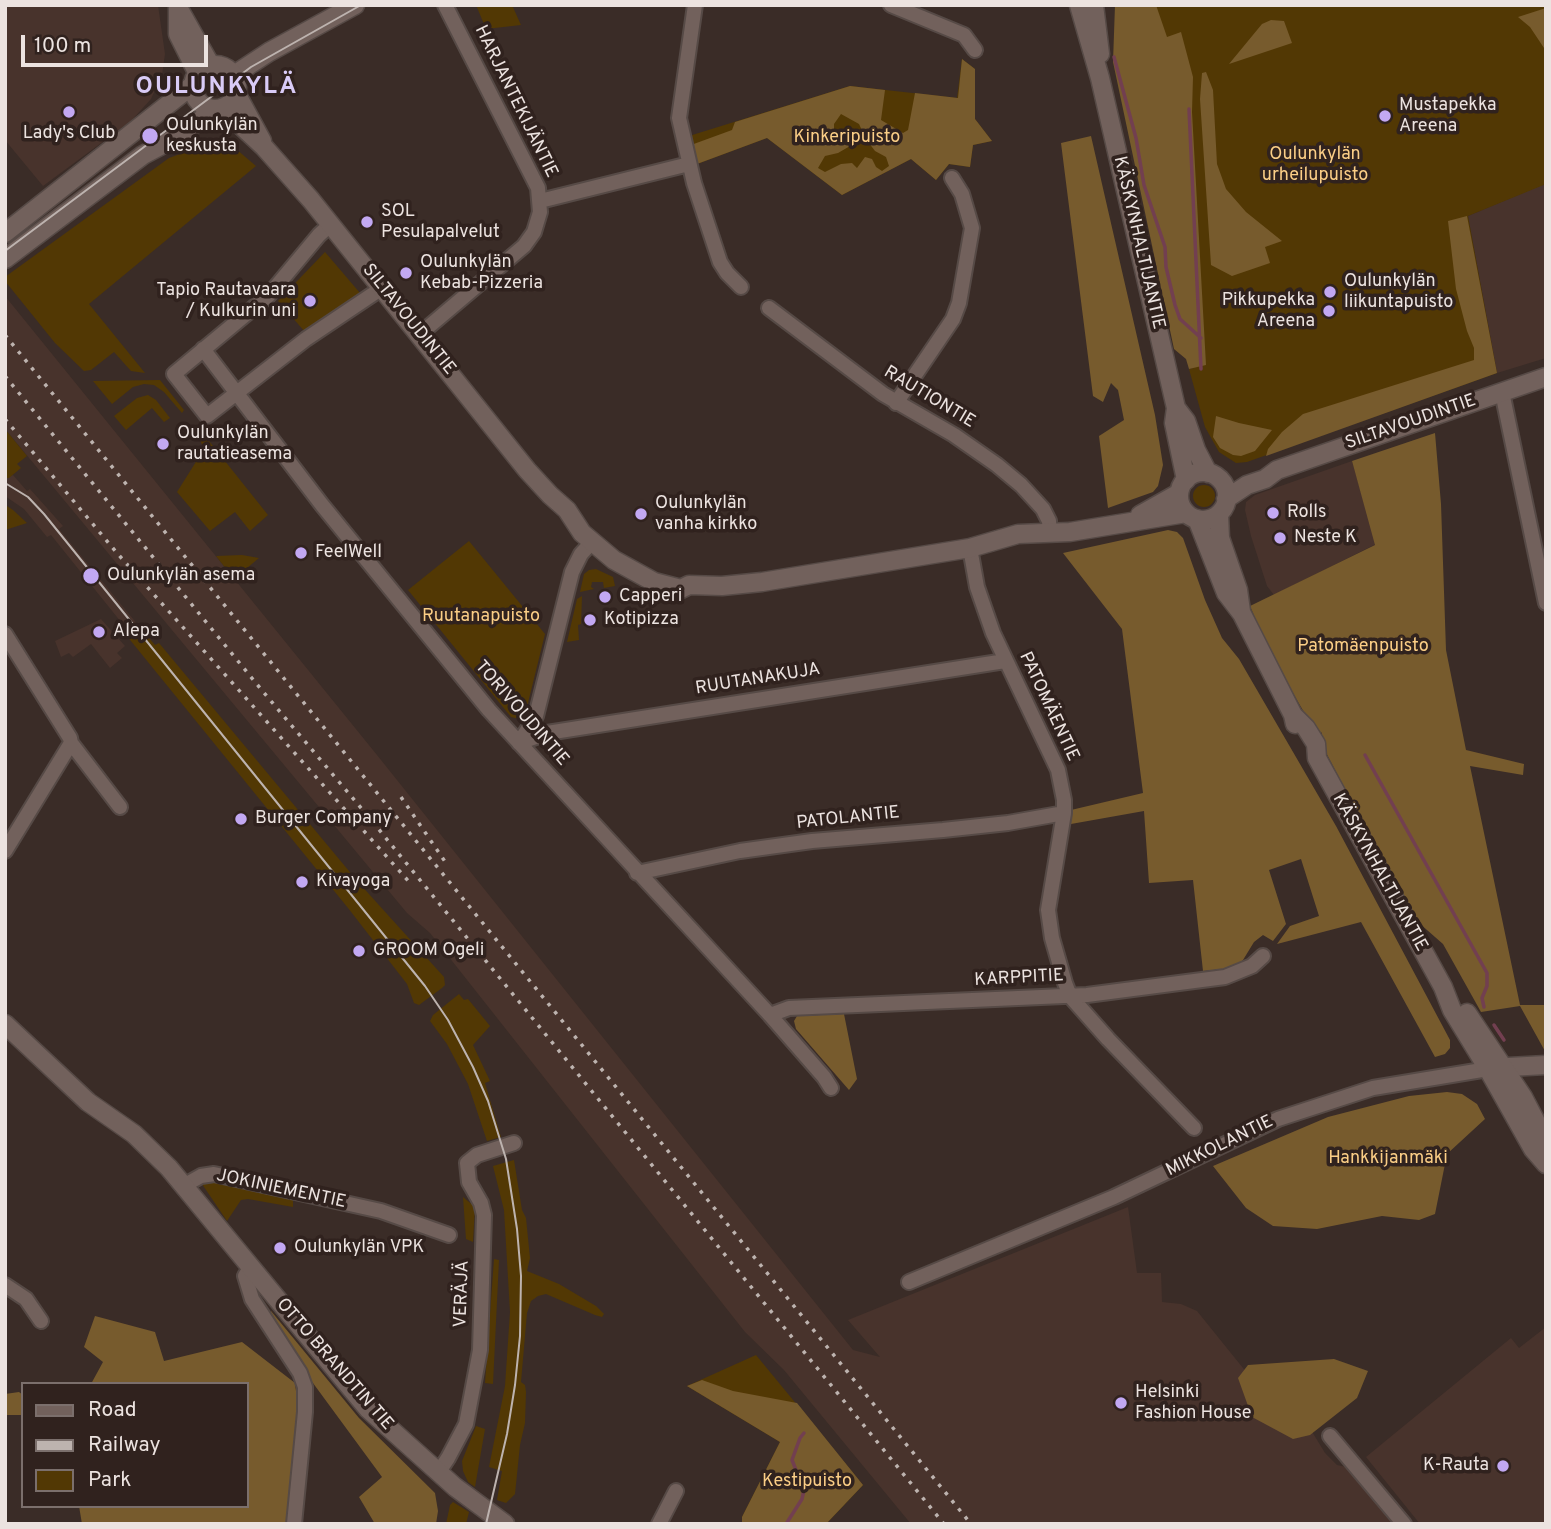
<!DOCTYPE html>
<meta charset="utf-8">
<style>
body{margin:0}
#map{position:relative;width:1551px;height:1529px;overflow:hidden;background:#3a2c27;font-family:Overpass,sans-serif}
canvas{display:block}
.frame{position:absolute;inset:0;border:7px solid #ece3e0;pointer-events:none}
.legend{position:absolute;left:21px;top:1382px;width:228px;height:126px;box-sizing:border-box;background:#30221e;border:2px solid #7b6f6c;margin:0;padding:9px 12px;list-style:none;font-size:21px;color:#ece3e0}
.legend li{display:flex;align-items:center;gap:14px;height:35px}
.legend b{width:35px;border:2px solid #7b6f6c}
.scale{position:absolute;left:21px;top:35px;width:187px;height:32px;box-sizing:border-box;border:4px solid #ece3e0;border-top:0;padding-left:9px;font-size:21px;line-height:24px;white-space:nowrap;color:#ece3e0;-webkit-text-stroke:5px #30221e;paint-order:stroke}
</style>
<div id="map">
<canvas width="1551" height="1529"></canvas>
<div class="frame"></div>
<ul class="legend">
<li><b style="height:9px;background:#72615c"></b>Road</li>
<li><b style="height:9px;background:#bdb3af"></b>Railway</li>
<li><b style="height:19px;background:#523804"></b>Park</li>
</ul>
<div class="scale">100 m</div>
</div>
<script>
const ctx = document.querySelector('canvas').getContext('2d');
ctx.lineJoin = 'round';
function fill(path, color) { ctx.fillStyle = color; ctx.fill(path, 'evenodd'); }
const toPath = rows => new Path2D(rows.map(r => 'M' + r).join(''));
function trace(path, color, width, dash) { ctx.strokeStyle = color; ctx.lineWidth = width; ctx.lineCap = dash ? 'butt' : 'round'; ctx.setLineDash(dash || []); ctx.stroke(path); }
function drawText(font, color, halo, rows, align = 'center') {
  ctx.font = font + ' Overpass,sans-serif'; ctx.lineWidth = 7; ctx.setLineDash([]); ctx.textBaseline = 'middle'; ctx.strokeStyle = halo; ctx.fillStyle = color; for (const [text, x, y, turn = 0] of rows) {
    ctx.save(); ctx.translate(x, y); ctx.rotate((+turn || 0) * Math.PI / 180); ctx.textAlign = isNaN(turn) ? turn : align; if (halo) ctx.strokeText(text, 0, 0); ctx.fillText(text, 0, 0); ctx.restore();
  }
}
fill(toPath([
 [5,5,158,5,165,54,162,75,151,99,131,121,43,186,5,140],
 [1546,183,1546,358,1497,373,1468,216],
 [5,296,377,755,853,1350,880,1357,848,1320,1128,1207,1137,1273,1161,1273,1162,1302,1181,1304,1197,1311,1297,1435,1311,1430,1325,1453,1337,1465,1351,1468,1396,1524,911,1524,784,1370,745,1332,430,933,407,913,5,429],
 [1352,461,1376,544,1274,595,1267,586,1251,536,1245,510,1246,502,1255,495],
 [13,475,27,491,30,489,63,526,59,529,138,625,129,632,51,535,47,537,24,509,5,496,5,478],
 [101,619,125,646,117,653,122,658,110,668,91,644,73,657,69,653,61,657,55,641],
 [1546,1327,1546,1524,1420,1524,1366,1457,1511,1338,1519,1348]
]), '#48332c');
fill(toPath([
 [476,5,512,5,521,25,486,29],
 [1118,5,1546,5,1546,184,1468,216,1497,373,1247,462,1236,463,1219,452,1205,427,1189,369,1193,368],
 [962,59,975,69,975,119,992,141,973,145,970,167,949,164,936,180,911,159,842,195,767,138,697,164,689,136,850,86,957,98],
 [210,143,236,149,256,166,89,304,145,373,131,371,114,352,91,370,84,371,55,343,5,281,5,277,169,158],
 [325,252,360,293,305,332,278,301],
 [160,380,184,410,182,413,164,392,154,385,144,384,133,387,112,404,93,381],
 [148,395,156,400,170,418,164,422,152,408,126,430,114,416,137,398],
 [5,429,27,456,17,464,21,468,9,478,5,478],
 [205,436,268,515,250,531,235,512,210,531,177,492,204,449,200,440],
 '1193 496a11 11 0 1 1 22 0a11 11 0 1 1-22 0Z',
 [7,506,13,510,27,523,5,530],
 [469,541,545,634,526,711,524,716,519,719,511,717,408,590],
 [242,555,259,558,234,579,216,556],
 [596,569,613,577,615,586,604,588,603,582,592,582,591,587,594,589,580,592,584,574,589,570],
 [582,596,581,624,578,625,579,640,567,642,577,599],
 [138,625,155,645,159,643,359,883,444,977,445,985,442,988,419,1005,414,1003,407,984,348,908,126,635],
 [459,994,464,1000,468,999,490,1026,473,1045,490,1081,485,1083,501,1137,487,1141,468,1084,447,1044,430,1021,433,1015],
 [514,1160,522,1210,526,1218,530,1258,527,1271,559,1284,596,1306,604,1314,602,1317,595,1315,546,1294,538,1296,531,1301,527,1313,521,1382,525,1385,526,1392,525,1423,520,1445,515,1494,506,1503,497,1500,502,1471,489,1467,505,1386,510,1312,504,1210,493,1166],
 [209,1180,293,1198,293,1207,248,1199,241,1200,227,1221,202,1184],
 [463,1197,475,1207,473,1242,466,1239],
 [494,1259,499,1260,493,1384,485,1383],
 [756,1355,863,1485,826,1524,742,1524,742,1517,780,1442,687,1386],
 [476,1426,485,1429,475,1487,468,1482,463,1471,462,1461],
 [453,1502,469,1512,466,1524,446,1524,450,1505]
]), '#523804');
fill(toPath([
 [1115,5,1156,5,1167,37,1181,32,1193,77,1192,112,1206,365,1189,369,1186,359,1174,349,1113,62],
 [1546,8,1546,51,1530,27,1518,17],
 [1271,20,1284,21,1292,43,1229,64,1262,24],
 [962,59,975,69,975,119,992,141,973,145,970,167,949,164,936,180,911,159,842,195,767,138,697,164,691,145,732,130,735,122,850,86,885,90,881,120,903,133,908,130,915,93,958,98],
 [841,114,859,124,866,139,875,151,886,157,889,166,882,171,876,167,872,159,865,157,857,168,852,163,841,164,825,172,818,168,825,156,838,153,857,142,856,135,851,130,841,134,834,133,834,124],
 [1206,72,1213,90,1217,164,1226,189,1246,212,1282,241,1265,247,1270,263,1232,276,1211,265,1200,99,1202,73],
 [1091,136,1155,415,1163,465,1158,486,1153,492,1108,508,1099,436,1124,420,1118,390,1111,383,1103,402,1093,396,1061,143],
 [1467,216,1497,373,1266,456,1268,449,1282,432,1303,414,1474,360,1474,348,1467,331,1456,289,1448,221],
 [1216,416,1239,423,1272,430,1255,451,1241,456,1233,455,1220,448,1213,437],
 [1435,433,1441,504,1446,650,1466,750,1524,764,1523,775,1470,766,1520,1005,1546,1005,1546,1053,1520,1006,1481,1012,1443,944,1411,916,1321,743,1322,733,1312,726,1269,652,1250,606,1375,545,1352,461],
 [1168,530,1177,532,1183,538,1205,600,1222,638,1239,659,1336,826,1450,1040,1450,1048,1445,1054,1435,1057,1361,922,1277,944,1290,926,1319,916,1301,859,1269,870,1286,924,1273,941,1263,935,1254,942,1243,960,1234,968,1203,971,1193,880,1149,883,1144,811,1071,824,1071,810,1143,793,1122,629,1063,553],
 [844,1014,857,1079,849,1090,796,1029,794,1021,797,1016],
 [1447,1092,1462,1094,1477,1104,1485,1119,1447,1154,1435,1214,1419,1220,1382,1216,1317,1229,1273,1226,1246,1208,1213,1166,1328,1117,1409,1096],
 [271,1311,359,1418,435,1493,438,1511,436,1524,375,1524,359,1497,382,1477,310,1379,299,1359,270,1320],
 [95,1316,155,1332,164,1361,242,1342,295,1383,298,1407,296,1455,288,1524,82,1524,79,1506,247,1506,247,1384,91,1384,103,1362,84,1347],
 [1334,1359,1368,1371,1357,1398,1310,1435,1293,1439,1252,1417,1238,1378,1248,1365],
 [702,1380,733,1391,797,1403,863,1485,826,1524,742,1524,742,1517,780,1442,687,1386],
 [19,1392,23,1395,23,1415,5,1415,5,1394]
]), '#775b2d');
trace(toPath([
 [1114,57,1136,138,1144,185,1165,247,1166,267,1175,305,1180,319,1201,338],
 [1189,109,1201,369],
 [1365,755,1487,973,1487,986,1482,998,1484,1007],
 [1494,1025,1504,1040],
 [786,1524,802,1499,804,1490,792,1460,800,1438,804,1433]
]), '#723f50', 3.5);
const minor = toPath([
 [695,5,679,118,694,183,720,262,727,273,741,287],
 [891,5,964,35,975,50],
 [540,201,689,164],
 [331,224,319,235,269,295,174,374,207,416,306,339,382,288],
 [769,308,883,394,954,435,997,465,1021,485,1043,509,1049,521,1050,534],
 [420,334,524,246,534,232,540,212,538,188,445,5],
 [203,349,322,505,489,710,770,1015,824,1077,831,1088],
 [1502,392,1546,603],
 [896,403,953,319,959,303,972,228,962,194,952,178],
 [970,548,977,587,993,633,1058,770,1064,800,1064,813,1048,910,1052,938,1065,983,1070,996,1108,1039,1194,1128],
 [5,634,70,738,71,743,5,851],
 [71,743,120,807],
 [519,743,547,733,1005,661],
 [519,743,536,716,572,572,581,554,592,542],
 [637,873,740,851,812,841,943,830,1008,823,1064,813],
 [770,1015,789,1008,1087,995,1225,977,1252,966,1263,956],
 [185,1185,201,1176,214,1174,381,1211,449,1235],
 [250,1268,245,1276,252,1299,300,1373,305,1387,305,1412,294,1524],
 [909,1282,1114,1197,1278,1119,1373,1088,1488,1069],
 [5,1285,26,1299,41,1321],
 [1330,1436,1404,1524],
 [438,1473,448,1458,466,1424,480,1350,484,1215,481,1203,469,1182,467,1163,477,1155,514,1143],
 [659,1524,676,1491]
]);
const tertiary = toPath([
 [178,5,178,34,198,74],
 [180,11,211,66],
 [234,75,269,52,355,5],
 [5,1024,88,1102,134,1134,169,1168,368,1409,455,1487,505,1524],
 [1490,1068,1546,1065]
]);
const secondary = toPath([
 [1079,5,1100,78,1176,408,1174,423,1186,480],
 [1094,5,1100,54],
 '193 87a22 22 0 1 1 44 0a22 22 0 1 1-44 0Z',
 [236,93,262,141],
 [222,108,264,147,311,200,527,470,550,495,567,510,582,533,614,560,654,582,681,589,689,585,722,586,762,582,970,548,1018,534,1070,532,1186,513],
 [5,233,194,84],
 [5,259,143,155,175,138,216,109],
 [1176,408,1186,421,1196,450,1208,473],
 '1179 496a24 24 0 1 1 48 0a24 24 0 1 1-48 0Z',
 [1226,499,1247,485,1265,479,1277,470,1546,377],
 [1219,514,1220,538,1238,590,1241,611],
 [1140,515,1179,493],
 [1197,519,1226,593,1242,614,1293,715,1295,724],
 [1293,715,1306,728,1316,744,1317,758,1443,987,1452,1010,1488,1069,1533,1149,1546,1164],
 [1467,1013,1523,1097,1546,1141]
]);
trace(minor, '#564a46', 18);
trace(tertiary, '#564a46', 21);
trace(secondary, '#564a46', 21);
trace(minor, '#72615c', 14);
trace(tertiary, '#72615c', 18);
trace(secondary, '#72615c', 18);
trace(toPath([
 [5,251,251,67,361,5],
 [5,483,28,497,44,514,425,986,448,1020,473,1067,488,1101,506,1159,517,1229,521,1276,520,1336,515,1385,507,1434,486,1524]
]), '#bdb3af', 2);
trace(toPath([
 [5,335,971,1524],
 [5,376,260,688,372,821,944,1524],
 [5,419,117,553,411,884],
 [401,797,448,866]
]), '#bdb3af', 3.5, [3.5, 7]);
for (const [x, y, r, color] of [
 [69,112,7,"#c2a8f2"],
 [1385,116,7,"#c2a8f2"],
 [150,136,9,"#c2a8f2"],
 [367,222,7,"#c2a8f2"],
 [406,273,7,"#c2a8f2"],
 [1330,292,7,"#c2a8f2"],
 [310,301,7,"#c2a8f2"],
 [1329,311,7,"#c2a8f2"],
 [163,444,7,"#c2a8f2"],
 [1273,513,7,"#c2a8f2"],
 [641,514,7,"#c2a8f2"],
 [1280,538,7,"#c2a8f2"],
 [301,553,7,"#c2a8f2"],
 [91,576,9,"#c2a8f2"],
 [605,597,7,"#c2a8f2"],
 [590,620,7,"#c2a8f2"],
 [99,632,7,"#c2a8f2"],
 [241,819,7,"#c2a8f2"],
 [302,882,7,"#c2a8f2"],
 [359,951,7,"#c2a8f2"],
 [280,1248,7,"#c2a8f2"],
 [1121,1403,7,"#c2a8f2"],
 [1503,1466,7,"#c2a8f2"]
]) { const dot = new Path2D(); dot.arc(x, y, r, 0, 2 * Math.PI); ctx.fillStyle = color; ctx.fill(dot); trace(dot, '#30221e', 2.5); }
drawText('18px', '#ece3e0', '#30221e', [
 ["HARJANTEKIJÄNTIE",515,102,64],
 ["KÄSKYNHALTIJANTIE",1138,243,77],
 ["SILTAVOUDINTIE",408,320,51],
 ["RAUTIONTIE",929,398,31],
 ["SILTAVOUDINTIE",1411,423,-19],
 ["RUUTANAKUJA",758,680,-9],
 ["PATOMÄENTIE",1048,707,65],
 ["TORIVOUDINTIE",521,714,49],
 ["PATOLANTIE",848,819,-6],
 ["KÄSKYNHALTIJANTIE",1379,873,61],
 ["KARPPITIE",1019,979,-3],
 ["MIKKOLANTIE",1220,1147,-26],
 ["JOKINIEMENTIE",281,1190,12],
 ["VERÄJÄ",463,1294,-88],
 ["OTTO BRANDTIN TIE",334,1365,49]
]);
drawText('18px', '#ece3e0', '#30221e', [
 ["Mustapekka",1399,106],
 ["Areena",1399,127],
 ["Oulunkylän",166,126],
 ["keskusta",166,147],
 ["Lady's Club",69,134,"center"],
 ["SOL",381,212],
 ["Pesulapalvelut",381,233],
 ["Oulunkylän",420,263],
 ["Kebab-Pizzeria",420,284],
 ["Oulunkylän",1344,282],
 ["liikuntapuisto",1344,303],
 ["Tapio Rautavaara",296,291,"right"],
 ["/ Kulkurin uni",296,312,"right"],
 ["Pikkupekka",1315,301,"right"],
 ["Areena",1315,322,"right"],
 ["Oulunkylän",177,434],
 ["rautatieasema",177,455],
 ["Oulunkylän",655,504],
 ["vanha kirkko",655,525],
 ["Rolls",1287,513],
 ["Neste K",1294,538],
 ["FeelWell",315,553],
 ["Oulunkylän asema",107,576],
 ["Capperi",619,597],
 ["Kotipizza",604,620],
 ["Alepa",113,632],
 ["Burger Company",255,819],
 ["Kivayoga",316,882],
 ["GROOM Ogeli",373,951],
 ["Oulunkylän VPK",294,1248],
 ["Helsinki",1135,1393],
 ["Fashion House",1135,1414],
 ["K-Rauta",1489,1466,"right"]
], 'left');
drawText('18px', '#fbce86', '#30221e', [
 ["Kinkeripuisto",847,138],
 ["Oulunkylän",1315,155],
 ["urheilupuisto",1315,176],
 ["Ruutanapuisto",481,617],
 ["Patomäenpuisto",1363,647],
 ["Hankkijanmäki",1388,1159],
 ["Kestipuisto",807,1482]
]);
ctx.letterSpacing = '2px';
drawText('bold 24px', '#d9cbf6', '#30221e', [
 ["OULUNKYLÄ",217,88]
]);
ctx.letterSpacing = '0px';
</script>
